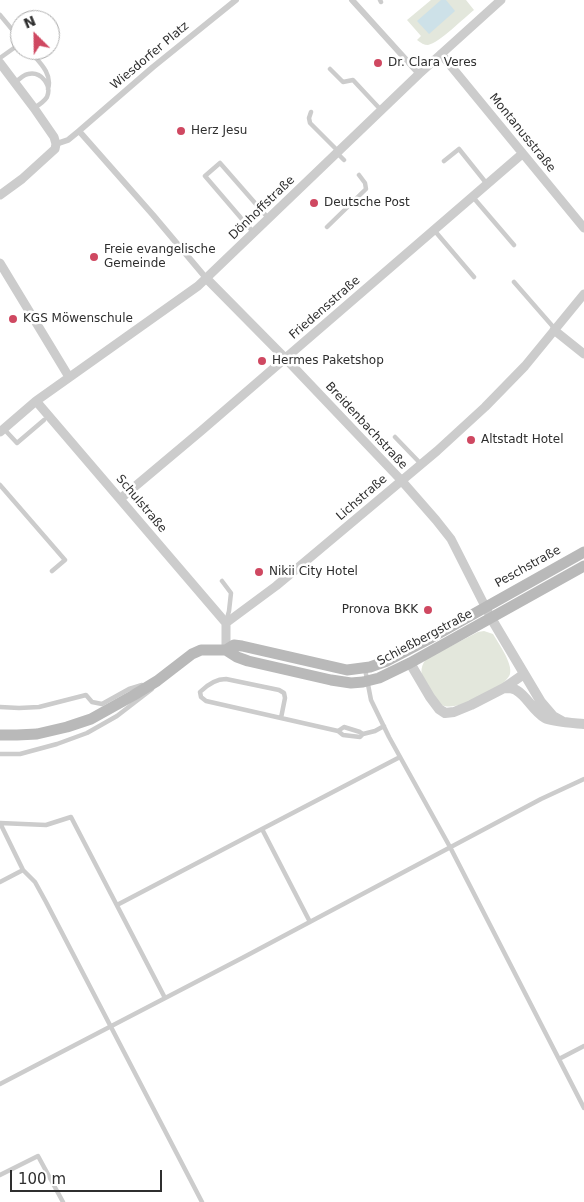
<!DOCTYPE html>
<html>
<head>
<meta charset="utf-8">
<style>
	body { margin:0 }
	#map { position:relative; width:584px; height:1202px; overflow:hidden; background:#fff; font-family:"DejaVu Sans",sans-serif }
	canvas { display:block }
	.north { position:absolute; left:10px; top:10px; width:50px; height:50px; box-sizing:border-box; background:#fff; border:1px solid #acacac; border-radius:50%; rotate:337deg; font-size:14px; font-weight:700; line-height:20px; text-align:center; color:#2f2f2f }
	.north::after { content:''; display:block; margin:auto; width:18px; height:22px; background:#cf4861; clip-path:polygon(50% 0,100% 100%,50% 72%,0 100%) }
	.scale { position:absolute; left:10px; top:1170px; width:152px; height:22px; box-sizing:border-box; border:2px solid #2f2f2f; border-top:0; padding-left:6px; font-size:15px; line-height:18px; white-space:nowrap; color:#2f2f2f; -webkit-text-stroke:4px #fff; paint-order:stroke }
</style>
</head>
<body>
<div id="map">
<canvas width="584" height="1202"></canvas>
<div class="north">N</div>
<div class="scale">100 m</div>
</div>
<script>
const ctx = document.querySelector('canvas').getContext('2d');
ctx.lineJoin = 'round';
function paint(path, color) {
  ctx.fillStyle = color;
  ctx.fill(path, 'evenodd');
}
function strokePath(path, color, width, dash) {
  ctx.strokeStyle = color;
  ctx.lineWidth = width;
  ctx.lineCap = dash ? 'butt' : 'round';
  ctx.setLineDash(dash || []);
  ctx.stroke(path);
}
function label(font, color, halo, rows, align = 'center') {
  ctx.font = font + ' "DejaVu Sans",sans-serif';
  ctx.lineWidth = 5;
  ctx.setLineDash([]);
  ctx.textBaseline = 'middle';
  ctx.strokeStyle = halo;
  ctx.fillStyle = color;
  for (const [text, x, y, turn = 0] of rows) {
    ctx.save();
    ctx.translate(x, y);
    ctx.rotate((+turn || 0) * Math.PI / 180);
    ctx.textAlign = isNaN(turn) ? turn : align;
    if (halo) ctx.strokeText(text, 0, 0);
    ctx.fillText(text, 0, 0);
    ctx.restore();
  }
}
paint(new Path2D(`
	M431,0H466L474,10C465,17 439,43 428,45C424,45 421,43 417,40L421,36L407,20Z
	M484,631L493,634C498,643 513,663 510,674C509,677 505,681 503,684C488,691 450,718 436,701C432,696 429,689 426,684C421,675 419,669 426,659L478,632Z`), '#e3e7dc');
paint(new Path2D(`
	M441,0H446L455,11L429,34L417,21Z`), '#cde1e8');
strokePath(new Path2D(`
	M380,0L381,2
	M0,15L20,39
	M29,50C38,61 53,73 48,89
	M0,58L14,48
	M330,69L343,82L353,80L381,110
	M15,83C19,79 23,75 28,74C41,71 52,85 47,97C44,102 39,105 34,108
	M311,112L309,118L310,123L338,151
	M337,153L344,160
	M444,161L459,149L487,184
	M472,196L514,245
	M327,227L366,189L365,183L359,175
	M434,230L474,277
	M253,232L205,176L220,163L269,219
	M514,282L555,329
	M4,429L17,443L44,420
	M395,437L421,464
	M0,485L65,560L52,571
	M222,581L231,593L229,611L226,622
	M365,669L371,700L389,737L450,847L584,1108
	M0,707L19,708L39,707L86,695L92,702L102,704L129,689L142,685
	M281,718L285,698L284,693L279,690L226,679C216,679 207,685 200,692L201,697L206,701L338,731L343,735L360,737L363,734L375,731L384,726
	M338,731L344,727L360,732L363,734
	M0,754H20L57,744L87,733L117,716L152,689
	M262,829L400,757
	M23,870L35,882L46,902L202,1202
	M0,882L23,870L0,823L46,825L71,817L165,998
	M117,905L262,829L310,922
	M559,1059L584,1046
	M0,1084L244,957L541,799L584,779
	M0,1175L38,1156L63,1202`), '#ccc', 4.5);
strokePath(new Path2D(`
	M352,0L419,74
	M79,131L153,67L236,0
	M56,144L68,140L79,131L153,215L206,278`), '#ccc', 6);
strokePath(new Path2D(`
	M441,54L584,228
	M0,63L34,108L54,137L56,144L55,149L22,179L0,195
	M0,263L69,377
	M206,278L285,358L401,480L436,520L451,539L491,618
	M554,330L584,354
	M36,401L226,623
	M0,432L36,401L198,286L419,74L501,0
	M120,499L201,431L522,154
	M226,623L276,586L437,451L485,407L525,366L584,294
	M226,623V650`), '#ccc', 9);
strokePath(new Path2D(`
	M491,618L541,702L553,716L562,721
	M410,663L430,697L439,709L445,713L454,712L471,705L504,688L524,674
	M504,688C508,688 513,688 516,690C527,696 532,710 545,718C553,722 574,723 584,724`), '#ccc', 10);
strokePath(new Path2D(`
	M226,650L237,657L248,661L331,680L351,683L363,682L379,678L410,663L584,566
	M0,735H17L37,734L67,727L91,719L134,695L157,681L192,654L201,650H226L234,645L242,646L347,670L370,667L387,661L429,639L584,552`), '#b9b9b9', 11);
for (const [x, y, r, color] of [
	[378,63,5,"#cf4861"],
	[181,131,5,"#cf4861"],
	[314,203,5,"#cf4861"],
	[94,257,5,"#cf4861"],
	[13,319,5,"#cf4861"],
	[262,361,5,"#cf4861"],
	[471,440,5,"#cf4861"],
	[259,572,5,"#cf4861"],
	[428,610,5,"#cf4861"]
]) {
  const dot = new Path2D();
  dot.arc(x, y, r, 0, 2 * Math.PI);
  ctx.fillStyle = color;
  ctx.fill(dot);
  strokePath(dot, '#fff', 2);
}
label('12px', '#2f2f2f', '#fff', [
	["Wiesdorfer Platz",150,56,-40],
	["Montanusstraße",522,133,51],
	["Dönhoffstraße",262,208,-44],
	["Friedensstraße",325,308,-41],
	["Breidenbachstraße",366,426,47],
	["Lichstraße",362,498,-41],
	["Schulstraße",141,504,50],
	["Peschstraße",528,567,-29],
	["Schießbergstraße",425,638,-28]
]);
label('12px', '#2f2f2f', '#fff', [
	["Dr. Clara Veres",388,63],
	["Herz Jesu",191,131],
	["Deutsche Post",324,203],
	["Freie evangelische",104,250],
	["Gemeinde",104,264],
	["KGS Möwenschule",23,319],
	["Hermes Paketshop",272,361],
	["Altstadt Hotel",481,440],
	["Nikii City Hotel",269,572],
	["Pronova BKK",418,610,"right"]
], 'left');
</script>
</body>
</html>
